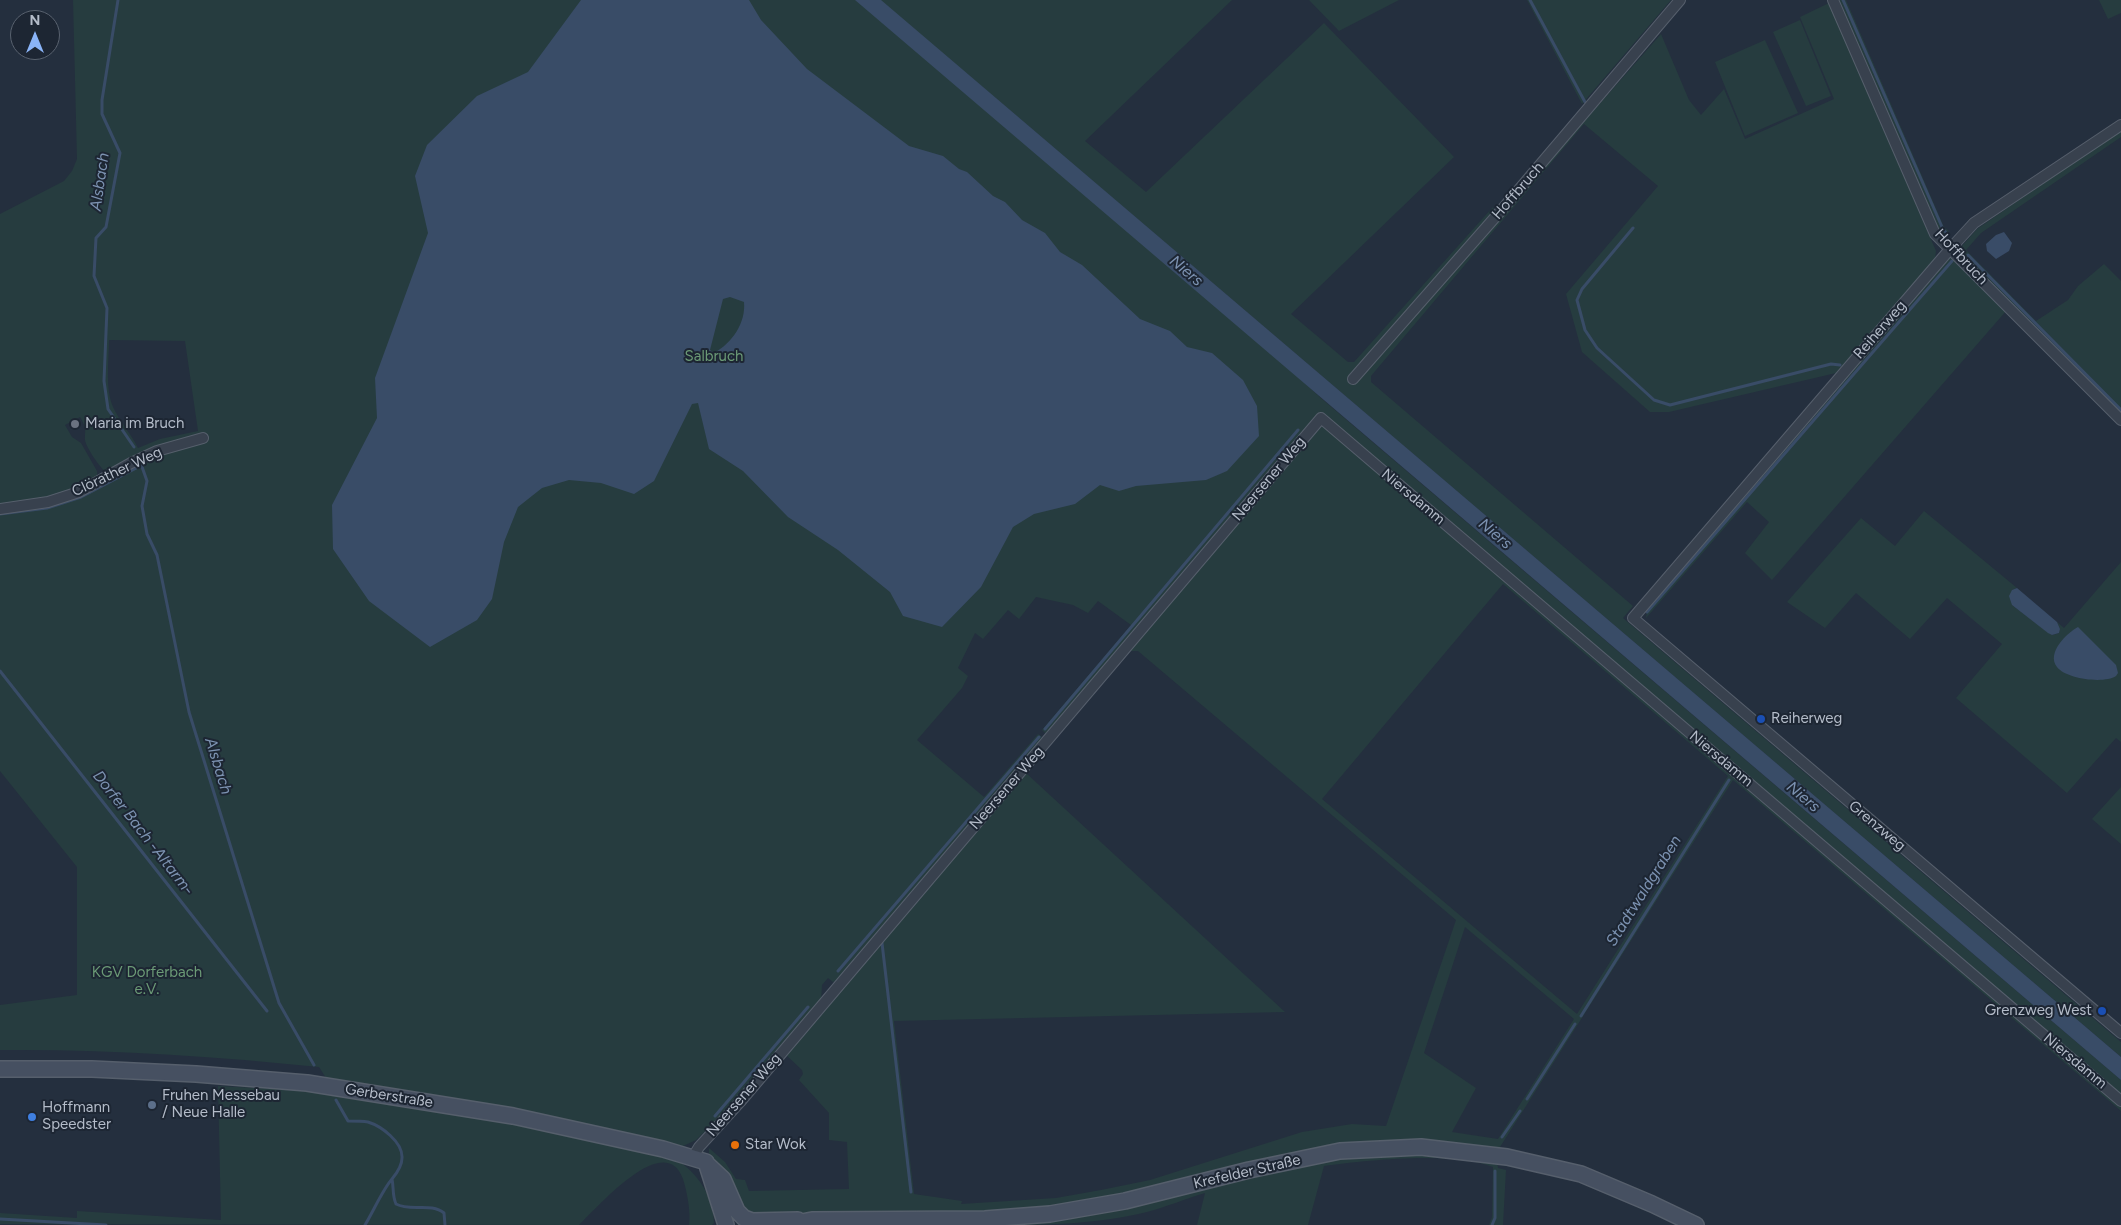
<!DOCTYPE html>
<html>
<head>
<meta charset="utf-8">
<style>
	body { margin:0 }
	#map { position:relative; width:2121px; height:1225px; overflow:hidden; background:#242f3e; font-family:Figtree,sans-serif }
	canvas { display:block }
	.north { position:absolute; left:10px; top:10px; width:50px; height:50px; box-sizing:border-box; background:#1d2633; border:1px solid #59626f; border-radius:50%; rotate:0deg; font-size:14px; font-weight:700; line-height:20px; text-align:center; color:#b4bcc9 }
	.north::after { content:''; display:block; margin:auto; width:18px; height:22px; background:#8ab4f8; clip-path:polygon(50% 0,100% 100%,50% 72%,0 100%) }
</style>
</head>
<body>
<div id="map">
<canvas width="2121" height="1225"></canvas>
<div class="north">N</div>
</div>
<script>
const ctx = document.querySelector('canvas').getContext('2d');
ctx.lineJoin = 'round';
function paint(path, color) {
  ctx.fillStyle = color;
  ctx.fill(path, 'evenodd');
}
function strokePath(path, color, width, dash) {
  ctx.strokeStyle = color;
  ctx.lineWidth = width;
  ctx.lineCap = dash ? 'butt' : 'round';
  ctx.setLineDash(dash || []);
  ctx.stroke(path);
}
function label(font, color, halo, rows, align = 'center') {
  ctx.font = font + ' Figtree,sans-serif';
  ctx.lineWidth = 4;
  ctx.setLineDash([]);
  ctx.textBaseline = 'middle';
  ctx.strokeStyle = halo;
  ctx.fillStyle = color;
  for (const [text, x, y, turn = 0] of rows) {
    ctx.save();
    ctx.translate(x, y);
    ctx.rotate((+turn || 0) * Math.PI / 180);
    ctx.textAlign = isNaN(turn) ? turn : align;
    if (halo) ctx.strokeText(text, 0, 0);
    ctx.fillText(text, 0, 0);
    ctx.restore();
  }
}
paint(new Path2D(`
	M73,0H1232L1085,141L1146,192L1324,23L1454,157L1291,314L1348,362H1354L1493,207L1494,212L1362,374L1661,34L1689,100L1701,115L1724,89L1745,139L1834,99L1800,17L1829,3L1936,251L1935,259L1836,373L1669,412H1650L1582,352L1566,294L1658,186L1584,124L1371,376V382L1633,606L1623,618L2121,1042V1057L965,72L1322,399L2121,1080V1111L1733,780L1500,1147L1494,1149L1456,1143L1413,1140L1334,1147L1146,1191L1060,1208L968,1214L825,1212L768,1215L756,1213L749,1211L740,1203L722,1170L709,1155V1148L725,1162L736,1179L745,1180L749,1191L849,1189L847,1142L829,1140V1113L799,1080L803,1074L802,1070L785,1054L1311,435L1318,431L1312,425L1051,732L1045,733L1042,730L1131,625L1098,601L1088,613L1073,605L1036,597L1019,619L1008,610L983,639L975,633L958,668L968,676L962,688L917,740L984,797L1038,734L1042,737L1039,745L840,979L833,982L828,978L822,985L821,1001L736,1101L696,1140L681,1147L328,1081L319,1067C213,1056 107,1049 0,1050V1005L77,995V867L0,771V512L46,507L106,472C100,468 86,447 85,440C85,428 87,429 80,417L65,425L72,437L81,443L97,471V477L73,490L45,498L0,504V214L64,181L72,171L77,159ZM109,340L185,341L198,431L160,439L138,448C131,434 120,422 113,407C105,388 109,361 109,340ZM1503,584L1728,776L1577,1014L1322,799ZM1130,651H1138L1456,920L1386,1126L1352,1124L1302,1132L1150,1180L1101,1190L1056,1198L961,1204L962,1201L914,1194L894,1021L1285,1012L1026,773ZM1465,927L1574,1019L1498,1139L1452,1132L1476,1088L1424,1053Z
	M1309,0H1399L1339,31Z
	M1527,0H1671L1582,104Z
	M1839,0H1846L1944,227L1949,231L1946,236L1939,229Z
	M2099,0H2121V13L2108,19Z
	M1800,20L1831,96L1806,106L1773,32Z
	M1765,40L1798,113L1745,136L1715,62Z
	M2121,130V137L1981,233L1966,250L2036,321L2068,300L2078,286L2104,264L2121,281V414L1962,254V246L1977,229Z
	M1952,255L2007,310L1772,580L1745,553L1769,522L1747,502L1646,618L1648,606Z
	M1924,511L2017,588L2012,590V605L2052,635L2059,633L2060,629L2057,622L2064,628L2121,562V742L2116,738L2067,793L1956,698L2002,644L1947,598L1910,639L1856,593L1825,628L1787,602L1861,518L1895,546Z
	M2121,787V844L2092,819Z
	M218,1086L335,1092L475,1114L676,1159C697,1173 714,1196 714,1223L712,1225H689C691,1212 687,1192 683,1179C665,1129 598,1207 579,1225L0,1224V1213L77,1218V1211L221,1220Z
	M1379,1152L1497,1159L1498,1168L1506,1170L1503,1225H1489L1492,1217L1493,1167C1452,1151 1368,1160 1324,1166L1308,1225H1197L1205,1193C1185,1199 1166,1207 1147,1212C1095,1225 1040,1225 987,1225L1207,1187L1346,1155Z`), '#263c3f');
paint(new Path2D(`
	M581,0H749L761,20L807,69L909,146L943,156L959,169L967,172L993,196L1005,202L1022,220L1045,233L1060,252L1082,265L1140,319L1170,331L1187,347L1212,353L1243,380L1257,406L1259,436L1227,471L1206,480L1136,486L1119,491L1100,485L1075,504L1034,514L1013,527L981,587L942,627L903,616L890,592L838,550L788,517L743,471L709,449L698,403L692,404L654,481L634,494L601,483L569,480L542,488L518,507L504,542L492,599L477,620L430,647L369,601L333,549L332,505L377,418L375,378L428,233L415,176L427,145L477,96L528,72ZM730,297L744,302C746,323 732,343 714,353L710,350L723,299Z
	M855,0H881L2121,1057V1080Z
	M2004,232L2012,243L2009,251L1996,259L1987,251L1986,244L1996,235Z
	M2017,588L2057,622L2060,629L2059,633L2052,635L2048,633L2012,605L2009,596L2012,590Z
	M2078,627L2116,665L2118,673L2116,676C2104,684 2066,679 2057,667C2046,653 2067,633 2078,627Z`), '#394c67');
strokePath(new Path2D(`
	M118,0L102,100V114L120,153L106,227L96,238L94,276L107,308L104,381L108,409L134,447
	M1530,0L1585,102
	M1843,0L1942,227L1947,234
	M1633,228L1582,289L1577,300L1585,330L1597,348L1654,400L1670,405L1831,364L1840,365
	M1968,255L2121,410
	M141,464L147,481L142,506L147,534L157,555L189,712L279,1003L314,1065
	M0,514L47,508L81,497L142,465
	M1647,612L1952,261
	M0,671L267,1011
	M1045,729L1298,430
	M882,943L911,1192
	M838,971L1039,737
	M1581,1016L1729,780
	M1527,1099L1575,1024
	M336,1100L348,1121C354,1121 362,1121 368,1122C381,1126 403,1142 402,1158C402,1166 397,1173 392,1179C394,1188 392,1195 396,1204C411,1212 431,1202 444,1213L445,1225
	M715,1116L808,1007
	M1502,1137L1520,1111
	M0,1219L106,1225
	M365,1225C373,1212 383,1189 392,1179
	M1492,1225L1495,1218V1171`), '#394c67', 3);
const street = new Path2D(`
	M1833,0L1935,234L2121,420
	M2121,125L1974,223L1951,248L1633,618L2121,1033
	M1353,379L1505,206L1680,0
	M0,509L48,502L79,492L131,463L157,451L203,438
	M693,1157L699,1147L740,1102L1321,418L2121,1101`);
const secondary = new Path2D(`
	M0,1069H92L196,1074L307,1083L513,1116L663,1149L706,1162L726,1225
	M708,1165L723,1179L737,1211L744,1218L752,1221L798,1220
	M787,1225L812,1220L985,1219L1050,1214L1125,1201L1249,1170L1340,1151L1421,1147L1507,1157L1581,1174L1652,1204L1696,1225`);
strokePath(street, '#565f6c', 12);
strokePath(secondary, '#565f6c', 18);
strokePath(street, '#38414e', 10);
strokePath(secondary, '#465061', 15);
for (const [x, y, r, color] of [
	[75,424,5,"#6b7280"],
	[1761,719,5,"#1a4fb4"],
	[2102,1011,5,"#1a4fb4"],
	[152,1105,5,"#5c6f8a"],
	[32,1117,5,"#3f7fe0"],
	[735,1145,5,"#e8710a"]
]) {
  const dot = new Path2D();
  dot.arc(x, y, r, 0, 2 * Math.PI);
  ctx.fillStyle = color;
  ctx.fill(dot);
  strokePath(dot, '#1d2633', 2);
}
label('15px', '#b4bcc9', '#1d2633', [
	["Hoffbruch",1518,191,-49],
	["Hoffbruch",1961,257,47],
	["Reiherweg",1880,330,-49],
	["Clörather Weg",117,472,-25],
	["Neersener Weg",1269,479,-50],
	["Niersdamm",1413,497,40],
	["Niersdamm",1721,759,40],
	["Neersener Weg",1007,788,-49],
	["Grenzweg",1877,826,40],
	["Niersdamm",2075,1061,40],
	["Neersener Weg",744,1095,-49],
	["Gerberstraße",389,1096,9],
	["Krefelder Straße",1247,1172,-13]
]);
label('15px', '#6b9a76', '#1d2633', [
	["Salbruch",714,357],
	["KGV Dorferbach",147,973],
	["e.V.",147,990]
]);
label('15px', '#b4bcc9', '#1d2633', [
	["Maria im Bruch",85,424],
	["Reiherweg",1771,719],
	["Grenzweg West",2092,1011,"right"],
	["Fruhen Messebau",162,1096],
	["/ Neue Halle",162,1113],
	["Hoffmann",42,1108],
	["Speedster",42,1125],
	["Star Wok",745,1145]
], 'left');
label('italic 16px', '#7c92b1', '#1d2633', [
	["Alsbach",100,182,-82],
	["Niers",1186,271,40],
	["Niers",1495,534,40],
	["Alsbach",218,766,73],
	["Niers",1803,797,40],
	["Dorfer Bach -Altarm-",143,833,52],
	["Stadtwaldgraben",1644,891,-58]
]);
</script>
</body>
</html>
